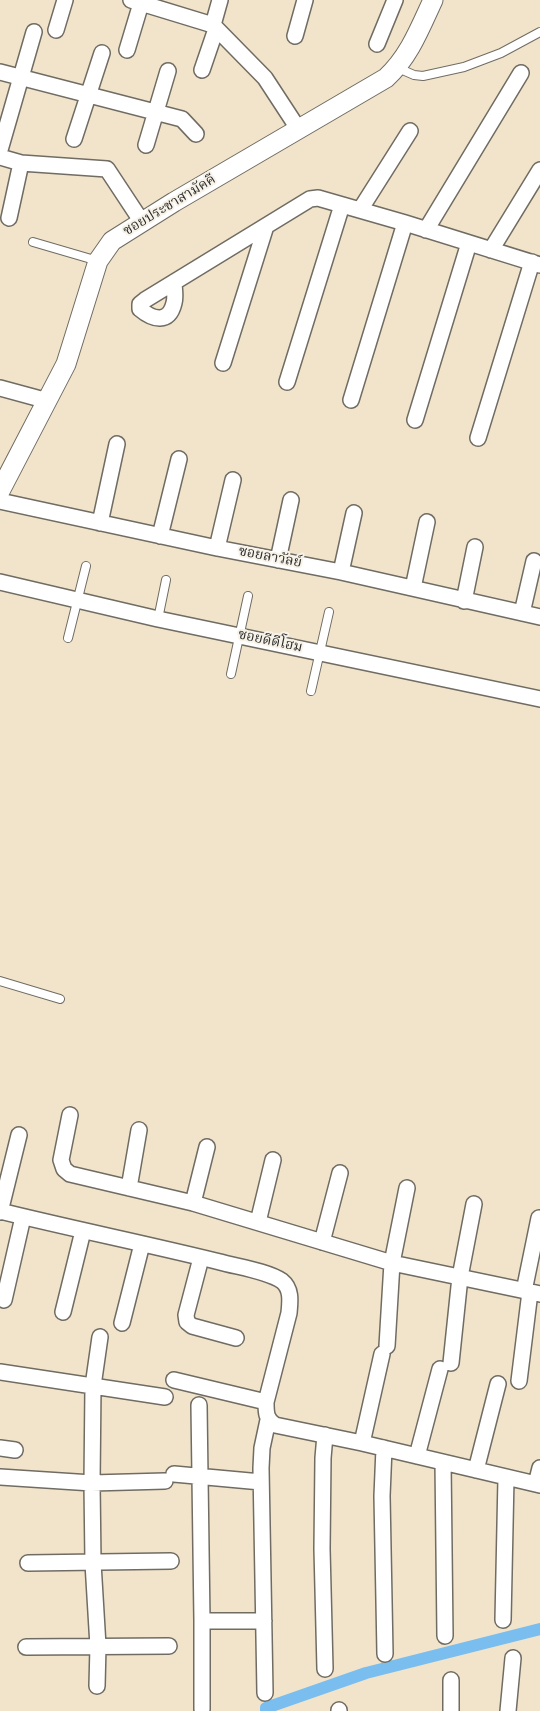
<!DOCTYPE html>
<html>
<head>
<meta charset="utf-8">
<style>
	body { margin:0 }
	canvas { display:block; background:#f1e4ca }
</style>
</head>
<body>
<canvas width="540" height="1711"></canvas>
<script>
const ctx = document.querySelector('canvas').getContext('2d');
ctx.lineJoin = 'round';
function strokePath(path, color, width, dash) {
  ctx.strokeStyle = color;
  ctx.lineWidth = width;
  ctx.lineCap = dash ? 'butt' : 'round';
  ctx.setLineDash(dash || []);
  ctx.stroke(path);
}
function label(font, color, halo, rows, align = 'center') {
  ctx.font = font + ' "IM FELL English","Noto Serif Thai",serif';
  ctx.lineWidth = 4;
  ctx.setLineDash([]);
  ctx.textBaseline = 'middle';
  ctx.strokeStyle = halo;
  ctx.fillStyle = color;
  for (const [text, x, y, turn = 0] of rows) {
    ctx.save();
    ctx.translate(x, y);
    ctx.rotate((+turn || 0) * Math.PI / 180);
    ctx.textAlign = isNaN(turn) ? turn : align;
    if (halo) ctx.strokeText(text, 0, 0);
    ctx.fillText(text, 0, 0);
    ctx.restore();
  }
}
strokePath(new Path2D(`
	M266,1711V1708L366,1673L540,1629`), '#7abef0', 12);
const service = new Path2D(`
	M398,68L414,75L423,76L464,67L501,53L540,32
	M33,242L98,261
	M158,619L166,580
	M68,638L86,566
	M231,674L248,596
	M311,691L329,612
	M0,981L60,999`);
const minor = new Path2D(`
	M131,0L213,25L265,78L299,130
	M213,25L220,0
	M56,30L65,0
	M295,36L305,0
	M377,44L395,0
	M127,50L142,0
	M202,70L216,29
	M0,72L182,119L196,134
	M74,139L102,53
	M146,145L168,71
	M0,150L34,32
	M0,157L21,163L107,169L142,222
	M360,210L410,131
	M9,218L21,163
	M426,230L521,73
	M491,250L540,170
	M174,282C174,289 176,296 174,303C169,324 153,320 140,309V304L145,300L310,199L318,198L405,223L540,265
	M223,363L266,226
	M287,382L342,205
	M0,388L48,401
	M351,400L405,223
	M415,420L469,243
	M478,438L532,262
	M0,501L217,548L341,572L540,617
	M100,523L117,444
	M160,536L179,459
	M217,548L233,480
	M278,560L291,500
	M341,572L354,513
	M0,582L158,619L540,699
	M413,588L427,522
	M464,601L475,547
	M522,613L534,561
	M70,1115L61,1160L64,1169L70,1174L193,1203L392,1263L540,1294
	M129,1188L139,1130
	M193,1203L207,1147
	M0,1211C73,1229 147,1244 220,1262C238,1267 267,1271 282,1281C292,1289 290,1302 289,1313L266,1402C266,1413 266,1419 275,1425L362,1443L540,1485
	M0,1212L19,1135
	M258,1222L273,1160
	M322,1242L340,1173
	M201,1258L186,1315L187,1322L192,1326L236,1338
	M524,1291L539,1218
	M4,1300L23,1217
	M63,1312L83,1231
	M122,1323L142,1244
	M387,1346L392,1263L407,1188
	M451,1363L460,1277L474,1204
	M0,1372L165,1397
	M174,1380L266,1402
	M519,1381L530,1292
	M199,1405L202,1621H264
	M362,1443L382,1354
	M0,1448L15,1450
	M384,1448L382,1496L385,1654
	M417,1456L440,1369
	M443,1462L445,1636
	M476,1470L498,1384
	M174,1474L261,1482
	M0,1477L92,1483L165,1481
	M536,1484L540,1468
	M28,1563L171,1561
	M503,1620L506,1478
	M26,1647L169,1646
	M325,1669L322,1549L323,1458L325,1435
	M97,1686L98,1646L93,1563L92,1483L93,1386L100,1337
	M265,1693L261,1468L262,1448L268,1420
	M202,1709V1621
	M339,1711V1710
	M451,1711V1680
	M508,1711L513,1658`);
const tertiary = new Path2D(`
	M0,491L66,364L98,261L112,241L174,202L386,78C409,57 420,28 433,0`);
strokePath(service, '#706c63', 10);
strokePath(minor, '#706c63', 18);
strokePath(tertiary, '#706c63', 21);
strokePath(service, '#fff', 8);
strokePath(minor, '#fff', 15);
strokePath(tertiary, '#fff', 19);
label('14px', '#2b2b2b', '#f7f3e8', [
	["ซอยประชาสามัคคี",170,206,-31],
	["ซอยลาวัลย์",270,558,11],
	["ซอยดีดีโฮม",270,642,12]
]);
</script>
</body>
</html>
